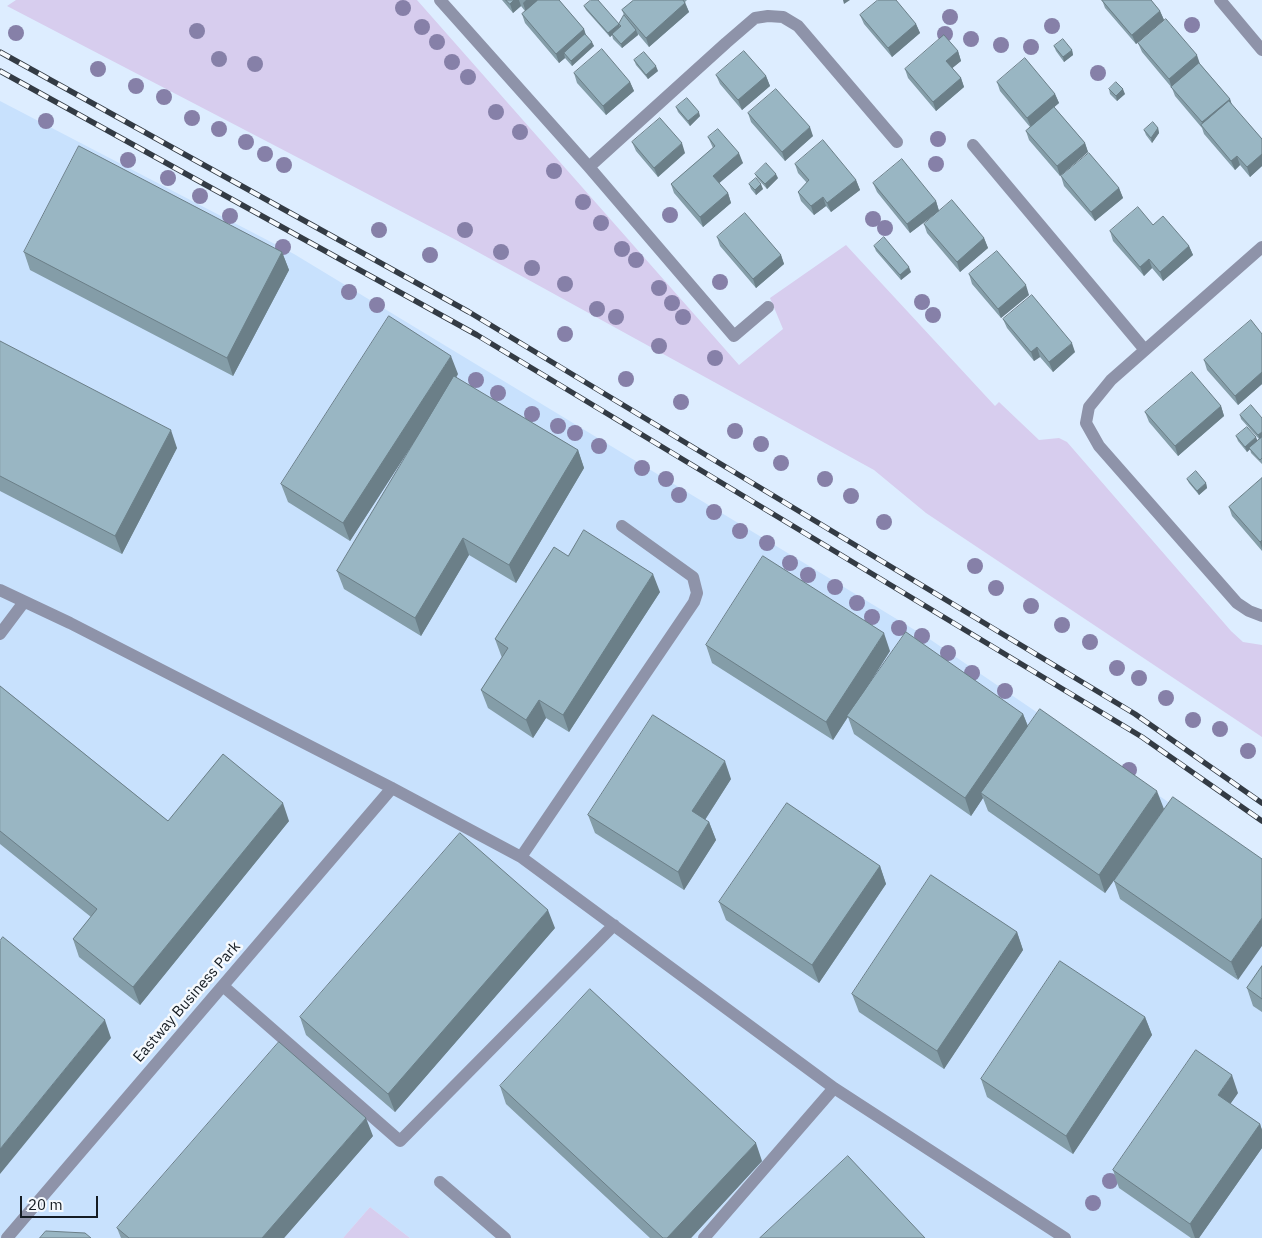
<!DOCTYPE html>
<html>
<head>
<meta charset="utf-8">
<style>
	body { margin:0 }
	#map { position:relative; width:1262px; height:1238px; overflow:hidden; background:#ddedff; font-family:"IBM Plex Sans",sans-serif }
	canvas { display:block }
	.scale { position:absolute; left:20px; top:1196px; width:78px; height:22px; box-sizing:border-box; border:2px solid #151c23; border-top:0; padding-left:6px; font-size:15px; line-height:18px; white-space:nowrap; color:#151c23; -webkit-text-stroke:4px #f5f9fd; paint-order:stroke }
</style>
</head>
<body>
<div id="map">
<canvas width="1262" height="1238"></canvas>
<div class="scale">20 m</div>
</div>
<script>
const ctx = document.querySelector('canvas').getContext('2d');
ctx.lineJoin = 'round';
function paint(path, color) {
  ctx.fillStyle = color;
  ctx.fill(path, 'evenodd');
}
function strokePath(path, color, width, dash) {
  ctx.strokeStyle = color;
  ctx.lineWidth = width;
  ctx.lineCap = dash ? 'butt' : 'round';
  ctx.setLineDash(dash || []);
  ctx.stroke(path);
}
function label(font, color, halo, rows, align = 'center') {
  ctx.font = font + ' "IBM Plex Sans",sans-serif';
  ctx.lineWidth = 5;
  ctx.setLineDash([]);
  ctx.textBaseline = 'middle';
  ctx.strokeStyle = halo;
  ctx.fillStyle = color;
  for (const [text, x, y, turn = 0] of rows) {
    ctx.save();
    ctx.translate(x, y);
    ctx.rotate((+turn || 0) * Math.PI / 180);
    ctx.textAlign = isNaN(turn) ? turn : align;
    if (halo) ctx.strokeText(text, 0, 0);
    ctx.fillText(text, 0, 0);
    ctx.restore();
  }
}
paint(new Path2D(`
	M0,101L294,254L928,638L1262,866V1238H410L370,1207L343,1238H0Z`), '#c8e1fd');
paint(new Path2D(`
	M16,0H417L739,365L783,329L770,298L846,245L995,406L999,402L1039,440L1059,438L1067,442L1231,631L1243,642L1262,645V737L926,513L874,470L456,240L7,6Z
	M370,1207L410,1238H343Z`), '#d7cdee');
strokePath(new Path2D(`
	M440,0L589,167L734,336L768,307
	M1220,0L1262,50
	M973,145L1145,350
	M589,167L726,43L755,18L768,16L783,17L798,26L897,142
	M1262,247L1111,380L1089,407L1086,423L1099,446L1237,603L1249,611L1262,616
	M0,590L70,623L392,788L521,857L834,1088L1065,1238
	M0,634L24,602
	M521,857L694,602L697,593L693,577L622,526
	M223,986L400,1141L614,925
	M440,1182L505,1238
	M7,1238L392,788
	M704,1238L834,1088`), '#8e93a9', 12);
const rail = new Path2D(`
	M0,52L469,312L1135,714L1262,803
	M0,71L477,335L1142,737L1262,821`);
strokePath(rail, '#333b44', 5.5);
strokePath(rail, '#f5f9fd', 4, [11]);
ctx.fillStyle = '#8680a8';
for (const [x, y] of [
	[403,8],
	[950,17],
	[1192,25],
	[1052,26],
	[422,27],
	[197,31],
	[16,33],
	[945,34],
	[971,39],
	[437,42],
	[1001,45],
	[1031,47],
	[219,59],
	[452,62],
	[255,64],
	[98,69],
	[1098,73],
	[468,77],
	[136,86],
	[164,97],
	[496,112],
	[192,118],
	[46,121],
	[219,129],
	[520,132],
	[938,139],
	[246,142],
	[265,154],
	[128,160],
	[936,164],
	[284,165],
	[554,171],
	[168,178],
	[200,196],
	[583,202],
	[670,215],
	[230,216],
	[873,219],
	[601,223],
	[885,228],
	[379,230],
	[465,230],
	[283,247],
	[622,249],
	[501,252],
	[430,255],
	[636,260],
	[532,268],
	[720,282],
	[565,284],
	[659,288],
	[349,292],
	[922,302],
	[672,303],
	[377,305],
	[597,309],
	[933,315],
	[616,317],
	[683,317],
	[565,334],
	[659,346],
	[715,358],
	[626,379],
	[476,380],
	[498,393],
	[681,402],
	[532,414],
	[558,426],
	[735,431],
	[575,433],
	[761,444],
	[599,446],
	[781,463],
	[642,468],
	[666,479],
	[825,479],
	[679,495],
	[851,496],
	[714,512],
	[884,522],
	[740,531],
	[767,543],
	[790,563],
	[975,566],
	[808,575],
	[835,587],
	[996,588],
	[857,603],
	[1031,606],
	[872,617],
	[1062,625],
	[899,628],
	[922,636],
	[1090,642],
	[948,653],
	[1117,668],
	[972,673],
	[1139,678],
	[1005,691],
	[1166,698],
	[1193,720],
	[1220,729],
	[1248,751],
	[1129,770],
	[1110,1181],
	[1093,1203]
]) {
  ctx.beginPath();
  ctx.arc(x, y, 8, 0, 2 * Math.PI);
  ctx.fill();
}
paint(new Path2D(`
	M502,0H559L584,29L585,34L594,46L572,66L565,58L559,63L525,23L522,14L525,11L521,6L513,13Z
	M634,0H687L685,2L689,12L649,47L638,34V35L622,48L613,39L612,35L610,37L586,10L584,6L619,24L624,15L622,10Z
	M1102,0H1151L1160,11L1164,20L1136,44L1105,8Z
	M860,15L916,24L920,33L892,57L864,24Z
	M1138,43L1200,64L1230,99L1232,105L1262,139V166L1250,177L1240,165L1235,170L1204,134L1202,128L1175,96L1172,88L1142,52Z
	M1054,46L1072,50L1073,55L1064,62L1056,51Z
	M958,51L961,61L952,68L961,78L964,87L936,111L908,78L905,69Z
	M634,60L658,71L648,79L636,65Z
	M574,73L630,82L634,91L606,115L577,83Z
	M716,75L766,76L770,86L742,110L720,84Z
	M997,82L1055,94L1059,103L1054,107L1085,143L1088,152L1060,176L1029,140L1026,131L1030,127L1000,91Z
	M1109,89L1125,94L1117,101L1110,94Z
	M676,107L700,116L690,126L678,112Z
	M748,113L813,136L785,161L751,122Z
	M1158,128L1159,133L1152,143L1146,135L1144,130Z
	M708,137L743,163L719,183L728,193L731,203L703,227L674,193L671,184L713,148Z
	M632,142L685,153L658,177L636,151Z
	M795,164L856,180L860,190L831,212L826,206L814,215L801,201L798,192L807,183L798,173Z
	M755,174L778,178L767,189L757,178Z
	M1061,176L1119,188L1123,198L1095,221L1064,186Z
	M873,183L936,201L939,211L910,233L877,192Z
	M749,184L763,189L756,195L751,189Z
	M924,224L984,238L988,248L960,272L927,233Z
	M1153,225L1189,246L1193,255L1163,281L1152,268L1144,276L1113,241L1110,231Z
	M717,237L781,255L784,264L756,288L720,246Z
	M874,246L911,272L901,280L876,251Z
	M24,252H282L289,270L233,376L30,270Z
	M969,274L1029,295L1001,318L972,284Z
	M1003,319L1075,352L1053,372L1040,357L1034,361L1007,328Z
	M1262,334V384L1238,405L1207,370L1204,360Z
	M0,341L177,448L122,554L0,491Z
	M458,374L456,378L578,450L584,468L516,583L469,555L421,636L344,589L337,571L421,431L350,541L288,502L281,484Z
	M1221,406L1224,416L1178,456L1149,422L1145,412Z
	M1240,415L1262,418V464L1251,453L1250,449L1247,452L1238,441L1236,436L1258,441L1259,439L1241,419Z
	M1262,478V551L1232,516L1229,507Z
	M1187,479L1206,483L1207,488L1199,495L1189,483Z
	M568,556L660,592L569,732L546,718L533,738L488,708L481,690L502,658L495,639Z
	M706,645L890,651L865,691L1023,714L1028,726L1164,809L1105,893L988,811L983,798L971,816L854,734L848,717L833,740L712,663Z
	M0,686L168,821H289L140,1005L79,957L73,939L91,917L0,844Z
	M731,779L705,820L709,822L716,840L684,890L595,833L588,815Z
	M1173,797L1238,980L1120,899L1114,881Z
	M880,866L886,884L819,983L726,920L719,902Z
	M555,928L395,1112L306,1035L300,1017Z
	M1017,932L1023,950L944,1069L859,1012L852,994Z
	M1262,966V1012L1253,1006L1247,988Z
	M1145,1017L1152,1035L1073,1154L987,1097L981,1079Z
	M500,1086L762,1161L691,1238H650L506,1104Z
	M1238,1093L1230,1104L1260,1124L1262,1130V1148L1199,1238H1191L1119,1188L1113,1170Z
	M373,1136L284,1238H121L117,1228Z`), '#849da8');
paint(new Path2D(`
	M514,0H519L521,6L513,13L510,4Z
	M526,0H540L526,12L523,3Z
	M843,0H850L844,4Z
	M685,3L689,12L649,47L646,38Z
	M1160,11L1164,20L1136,44L1132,35Z
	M619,24L620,28L610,37L608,33Z
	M916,24L920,33L892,57L888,48Z
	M584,29L587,38L564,53L565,58L559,63L556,54Z
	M636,30L638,35L622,48L621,44Z
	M592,42L594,46L572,66L571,61Z
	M1072,50L1073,55L1064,62L1063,57Z
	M958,51L961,61L950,70L946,61Z
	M1197,55L1200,64L1172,88L1169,79Z
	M656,66L658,71L648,79L646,75Z
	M766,76L770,86L742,110L738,100Z
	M961,78L964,87L936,111L933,102Z
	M630,82L634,91L606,115L603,106Z
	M1123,89L1125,94L1117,101L1116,96Z
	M1055,94L1059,103L1031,127L1027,118Z
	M1230,99L1233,108L1204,128L1202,122Z
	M699,112L700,116L690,126L688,121Z
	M810,127L813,136L785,161L782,152Z
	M1158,128L1159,133L1152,143L1151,138Z
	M682,143L685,153L658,177L654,168Z
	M1085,143L1088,152L1060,176L1057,166Z
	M739,153L743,163L717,185L713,176Z
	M1262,154V166L1250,177L1247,167Z
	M1237,156L1240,165L1235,170L1231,161Z
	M776,174L778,178L767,189L765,184Z
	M856,180L860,190L831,212L827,203Z
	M761,184L763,189L756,195L755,190Z
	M1119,188L1123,198L1095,221L1091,212Z
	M728,193L731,203L703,227L700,217Z
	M823,197L826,206L814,215L811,206Z
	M936,201L939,211L910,233L907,224Z
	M984,238L988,248L960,272L957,262Z
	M1189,246L1193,255L1163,281L1160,272Z
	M282,252L289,270L233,376L227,358Z
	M781,255L784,264L756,288L753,279Z
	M1149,259L1152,268L1144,276L1140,267Z
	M909,267L911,272L901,280L900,275Z
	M1026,285L1029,295L1001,318L998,309Z
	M1072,343L1075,352L1053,372L1049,362Z
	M1037,347L1040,357L1034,361L1031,352Z
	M451,356L458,374L350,541L343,523Z
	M1262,372V384L1238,405L1235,396Z
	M1221,406L1224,416L1178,456L1175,446Z
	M171,430L177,448L122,554L115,536Z
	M1262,432V438L1260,440L1258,435Z
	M1256,437L1258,442L1247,452L1245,447Z
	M578,450L584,468L516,583L509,565Z
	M1206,483L1207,488L1199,495L1197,491Z
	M463,538L469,555L421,636L415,618Z
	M1262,540V549L1260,542Z
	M653,574L660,592L569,732L563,715Z
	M884,633L890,651L833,740L826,722Z
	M539,700L546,718L533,738L526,720Z
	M1023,714L1030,732L981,793L983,798L971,816L965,798Z
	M725,761L731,779L699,829L692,811Z
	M1157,791L1164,809L1105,893L1099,875Z
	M283,803L289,821L140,1005L133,987Z
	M709,822L716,840L684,890L678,872Z
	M880,866L886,884L819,983L812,965Z
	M548,910L555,928L395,1112L388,1094Z
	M1262,918V946L1238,980L1231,962Z
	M1017,932L1023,950L944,1069L937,1051Z
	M1145,1017L1152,1035L1073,1154L1066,1136Z
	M105,1020L111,1038L0,1174V1149Z
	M1232,1075L1238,1093L1224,1113L1218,1095Z
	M366,1118L373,1136L284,1238H262Z
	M1260,1124L1262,1130V1148L1199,1238H1195L1190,1224Z
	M756,1143L762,1161L691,1238H667Z`), '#6b7f88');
const building = new Path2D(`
	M506,0H514L510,4Z
	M538,0H559L584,29L556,54L522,14Z
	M591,0H598L619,24L608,33L584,6Z
	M634,0H683L685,3L646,38L622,10Z
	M878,0H896L916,24L888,48L860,15Z
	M1102,0H1151L1160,11L1132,35Z
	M624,15L636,30L621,44L612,34L621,26L619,24Z
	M1166,19L1197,55L1169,79L1138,43Z
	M585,34L592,42L571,61L564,53Z
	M944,35L958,51L946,61L961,78L933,102L905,69Z
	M1063,39L1072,50L1063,57L1054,46Z
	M602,49L630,82L603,106L574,73Z
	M744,51L766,76L738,100L716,75Z
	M644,52L656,66L646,75L634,60Z
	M1025,58L1055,94L1027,118L997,82Z
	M1199,63L1230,99L1202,122L1171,87Z
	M1116,82L1123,89L1116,96L1109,89Z
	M776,89L810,127L782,152L748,113Z
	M687,98L699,112L688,121L676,107Z
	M1229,101L1262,139V154L1247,167L1237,156L1231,161L1201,125Z
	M1054,107L1085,143L1057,166L1026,131Z
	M660,118L682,143L654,168L632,142Z
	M1153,122L1158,128L1151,138L1144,130Z
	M718,129L739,153L713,176L728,193L700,217L671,184L715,146L708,137Z
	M823,140L856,180L827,203L823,197L811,206L798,192L809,180L795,164Z
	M79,146L282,252L227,358L24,252Z
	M1089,153L1119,188L1091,212L1061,176Z
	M902,159L936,201L907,224L873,183Z
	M766,163L776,174L765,184L755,174Z
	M756,178L761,184L755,190L749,184Z
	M952,200L984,238L957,262L924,224Z
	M1138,207L1153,225L1163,216L1189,246L1160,272L1149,259L1140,267L1110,231Z
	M745,213L781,255L753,279L717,237Z
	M884,237L909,267L900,275L874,246Z
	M997,251L1026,285L998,309L969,274Z
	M1032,295L1072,343L1049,362L1037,347L1031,352L1003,319Z
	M389,316L451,356L343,523L281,484Z
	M1251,320L1262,334V372L1235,396L1204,360Z
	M0,341L171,430L115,536L0,476Z
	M1192,372L1221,406L1175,446L1145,412Z
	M454,376L578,450L509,565L463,538L415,618L337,571Z
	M1251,405L1262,418V432L1258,435L1240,415Z
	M1247,427L1256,437L1245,447L1236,436Z
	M1262,437V458L1260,460L1249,448Z
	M1196,471L1206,483L1197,491L1187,479Z
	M1262,478V540L1260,542L1229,507Z
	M584,530L653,574L563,715L539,700L526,720L481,690L508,648L495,639L554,547L568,556Z
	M763,556L884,633L826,722L706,645Z
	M906,632L1023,714L965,798L847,716Z
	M0,686L168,821L223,754L283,803L133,987L73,939L97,909L0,831Z
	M1040,709L1157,791L1099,875L981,793Z
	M653,715L725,761L692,811L709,822L678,872L588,815Z
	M1173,797L1262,859V918L1231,962L1114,881Z
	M787,803L880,866L812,965L719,902Z
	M460,833L548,910L388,1094L300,1017Z
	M931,875L1017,932L937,1051L852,994Z
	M3,937L105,1020L0,1149V941Z
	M1060,961L1145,1017L1066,1136L981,1079Z
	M1262,966V999L1247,988Z
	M590,989L756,1143L667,1238H663L500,1086Z
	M279,1042L366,1118L262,1238H129L117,1228Z
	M1196,1050L1232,1075L1218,1095L1260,1124L1190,1224L1113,1170Z
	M848,1156L925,1238H760Z
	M46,1231L85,1233L91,1238H40Z`);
paint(building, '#99b6c3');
strokePath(building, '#6b7f88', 1);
label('15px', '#151c23', '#f5f9fd', [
	["Eastway Business Park",187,1002,-49]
]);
</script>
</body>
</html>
